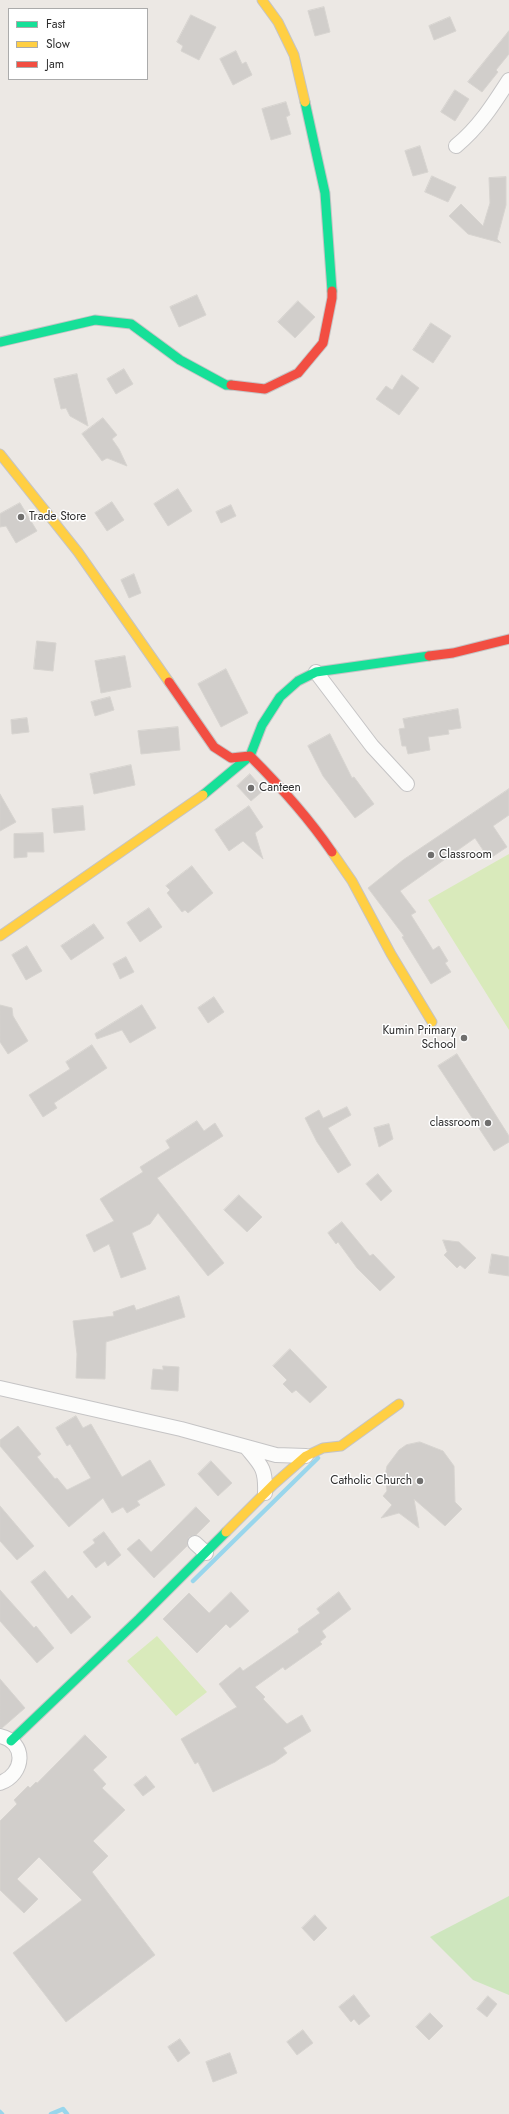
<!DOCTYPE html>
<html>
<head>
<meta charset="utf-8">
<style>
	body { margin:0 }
	#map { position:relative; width:509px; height:2114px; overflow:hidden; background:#ece8e4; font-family:Jost,sans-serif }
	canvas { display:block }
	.legend { position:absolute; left:8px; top:8px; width:140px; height:72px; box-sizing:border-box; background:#fff; border:1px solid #ababab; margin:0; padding:5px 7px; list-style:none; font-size:12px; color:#2e2e2e }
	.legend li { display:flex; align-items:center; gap:8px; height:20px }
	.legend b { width:20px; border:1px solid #ababab }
</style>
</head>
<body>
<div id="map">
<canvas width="509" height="2114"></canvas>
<ul class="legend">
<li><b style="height:5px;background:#16e098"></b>Fast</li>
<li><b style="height:5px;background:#ffcf43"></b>Slow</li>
<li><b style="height:5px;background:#f24e42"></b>Jam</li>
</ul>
</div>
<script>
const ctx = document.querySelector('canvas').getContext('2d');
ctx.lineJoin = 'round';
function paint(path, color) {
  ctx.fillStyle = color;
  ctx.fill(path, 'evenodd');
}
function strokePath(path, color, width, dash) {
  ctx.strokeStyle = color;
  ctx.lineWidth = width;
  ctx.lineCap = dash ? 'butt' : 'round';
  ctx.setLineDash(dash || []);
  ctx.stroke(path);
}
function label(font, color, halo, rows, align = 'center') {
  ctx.font = font + ' Jost,sans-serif';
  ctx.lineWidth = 3;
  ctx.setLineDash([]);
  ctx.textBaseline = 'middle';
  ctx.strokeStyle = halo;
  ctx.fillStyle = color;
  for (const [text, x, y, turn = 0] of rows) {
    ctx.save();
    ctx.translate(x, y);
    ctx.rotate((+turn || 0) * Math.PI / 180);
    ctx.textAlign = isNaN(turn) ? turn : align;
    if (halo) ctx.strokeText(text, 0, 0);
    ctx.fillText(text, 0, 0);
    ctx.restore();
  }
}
paint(new Path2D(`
	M509,1896V1995L473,1980L430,1937Z`), '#cee6be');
paint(new Path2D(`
	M509,854V1030L428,900Z
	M157,1636L207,1692L176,1716L127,1661Z`), '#d9eabb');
strokePath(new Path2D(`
	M193,1581L318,1458
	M0,2112L2,2114
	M51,2114L63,2109L67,2114`), '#99d6ec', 4.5);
const building = new Path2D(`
	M324,7L330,32L315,36L308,11Z
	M191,15L216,27L199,60L181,51L183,46L177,42Z
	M450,17L456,31L434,40L429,26Z
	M509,31V54L496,70L498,72L482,92L468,82Z
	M236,51L242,64L246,62L252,75L233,85L220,59Z
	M455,90L469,99L455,121L441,112Z
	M286,102L290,115L286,117L291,134L271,140L262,109Z
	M420,146L428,172L413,176L405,151Z
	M432,176L456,187L448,202L425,192Z
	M506,177V205L497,239L501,243L468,234L449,216L461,204L483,226L490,203L489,178Z
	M197,295L206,315L179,327L170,307Z
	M298,301L315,317L295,338L278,322Z
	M431,323L451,336L433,363L413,350Z
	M124,369L133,384L116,394L107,379Z
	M77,374L88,426L70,416L66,408L61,409L54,379Z
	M402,375L419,388L399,415L376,399L386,386L392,390Z
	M103,418L117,435L112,439L119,449L127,466L107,458L102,461L82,434Z
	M178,489L192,511L168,526L154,504Z
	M112,502L124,520L107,531L95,513Z
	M20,503L37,531L16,543L6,526L0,527V514Z
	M231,505L236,516L221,523L216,512Z
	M134,574L141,593L129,598L121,580Z
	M37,641L56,643L53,671L34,669Z
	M125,656L131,687L101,693L95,661Z
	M226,669L248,713L221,727L198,684Z
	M110,697L114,710L95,716L91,702Z
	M458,709L461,728L448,730L449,734L428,737L430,750L408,754L406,746H402L399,729L405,728L403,719Z
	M27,718L29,732L12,734L11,720Z
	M178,727L180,750L141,754L138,731Z
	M330,734L352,778L354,777L374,804L355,818L323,776L308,746Z
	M131,765L135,785L94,794L90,774Z
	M250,774L264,790L251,801L237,786Z
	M509,789V815L493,826L507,847L489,859L475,838L400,891L416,912L411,915L433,950L439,946L448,961L445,963L451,972L431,984L402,937L404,936L368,888L403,860Z
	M0,794L16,822L0,831Z
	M83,806L85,830L54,833L52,809Z
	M249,806L263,827L255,833L263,859L243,841L229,851L215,830Z
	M43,833L44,852H27V857L14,858V834Z
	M192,866L213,893L188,913L185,910L182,912L167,893L170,890L166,886Z
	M149,908L162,927L140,942L127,923Z
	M94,924L104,938L71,960L61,946Z
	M27,946L42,971L26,980L12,955Z
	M126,957L134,972L120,979L113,964Z
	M214,997L224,1012L208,1023L198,1008Z
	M0,1005L12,1008L13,1016L28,1041L8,1054L0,1042Z
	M142,1005L156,1028L130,1043L122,1030L97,1039L95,1034Z
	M92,1045L107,1068L54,1103L57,1108L43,1117L29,1095L70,1069L66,1062Z
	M457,1054L509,1136V1142L494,1151L438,1066Z
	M347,1107L351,1115L328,1128L351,1165L338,1173L317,1142L305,1118L319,1110L323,1118Z
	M197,1121L204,1131L215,1123L223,1136L157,1178L224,1263L208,1276L158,1213L150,1224L132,1233L146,1269L121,1278L109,1244L94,1252L86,1235L114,1221L100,1199L143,1172L140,1167L170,1148L166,1141Z
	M389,1124L393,1139L379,1147L374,1128Z
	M378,1174L392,1191L381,1201L366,1184Z
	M239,1195L262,1217L247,1232L224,1210Z
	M342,1222L370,1256L373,1254L395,1277L380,1291L357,1268L338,1242L336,1244L328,1233Z
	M443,1240L459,1242L476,1258L465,1269L460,1265L457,1268L444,1255L447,1252Z
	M492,1254L509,1257V1276L489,1273Z
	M179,1296L185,1317L106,1342L105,1379L76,1378L77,1354L73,1321L114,1316L113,1312L134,1305L136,1310Z
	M290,1349L327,1387L310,1403L296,1390L292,1393L283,1384L287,1380L273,1366Z
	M163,1366L179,1367L178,1391L151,1389L153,1369L163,1370Z
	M76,1416L83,1428L91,1424L122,1477L150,1460L165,1485L137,1501L140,1505L127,1513L123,1507L112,1513L103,1498L69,1527L0,1446V1440L18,1426L41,1454L37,1457L55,1479L57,1478L67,1490L91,1478L70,1444L67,1446L56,1428Z
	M420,1442L443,1451L454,1466L455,1502L462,1509L445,1526L414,1499L419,1528L399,1513L381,1518L392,1505L383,1496L387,1491L385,1476L387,1466L399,1450L406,1445Z
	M211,1461L232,1483L218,1496L198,1474Z
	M0,1506L34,1546L17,1560L0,1541Z
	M196,1507L210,1521L196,1535L189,1537L187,1546L154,1578L127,1549L139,1539L151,1552Z
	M104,1532L121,1555L108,1566L105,1561L96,1568L83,1552L95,1543L93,1540Z
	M45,1571L68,1599L72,1595L91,1617L71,1634L31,1582Z
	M0,1590L34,1628L36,1626L54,1648L37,1663L0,1621Z
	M231,1592L249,1611L230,1628L226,1624L197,1653L163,1619L189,1593L209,1613Z
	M339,1592L351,1609L322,1631L326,1637L320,1642L322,1644L285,1670L283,1667L255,1687L265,1697L263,1699L287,1724L302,1715L311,1731L283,1748L287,1753L275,1762L213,1792L198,1762L195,1764L181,1739L237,1707L219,1684L240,1667L243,1671L299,1632L298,1629L320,1613L317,1609Z
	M0,1679L25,1708L2,1728H0Z
	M85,1735L107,1757L93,1770L106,1784L102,1788L125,1810L93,1841L108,1856L92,1872L155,1955L66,2022L13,1953L82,1900L39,1857L17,1879L38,1899L24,1913L0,1890V1821L17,1804L14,1800L28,1786L30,1788L36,1782L37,1783Z
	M146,1776L155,1787L143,1796L134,1785Z
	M315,1915L327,1928L314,1941L302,1928Z
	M354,1995L370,2016L359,2025L354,2019L351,2022L339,2007Z
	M488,1996L497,2004L487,2017L477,2009Z
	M430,2013L443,2026L429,2040L416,2027Z
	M303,2030L313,2043L297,2055L287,2042Z
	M180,2039L190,2053L178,2062L168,2047Z
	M230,2053L237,2073L213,2082L206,2062Z`);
paint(building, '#d1cecb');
strokePath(building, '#d7d4d0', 1);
const street = new Path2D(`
	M456,146C479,127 493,105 509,80
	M316,672L372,746L407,784
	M0,1388L181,1429L276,1455L306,1456
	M246,1447C261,1465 266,1468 265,1493
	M195,1543L206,1553
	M0,1736C27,1742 25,1774 0,1783`);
const fast = new Path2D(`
	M305,102L325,193L332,291
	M0,342L95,320L131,324L180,360L226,385H231
	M203,795L250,756L262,725L280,697L298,681L316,672L429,656
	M11,1741L139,1619L226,1532`);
const slow = new Path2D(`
	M262,0L278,22L294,55L305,102
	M0,454L78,552L169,682
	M332,852L352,881L391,954L432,1022
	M0,936L203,795
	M226,1532L273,1485L306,1456L323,1448L341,1446L399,1404`);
const jam = new Path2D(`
	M231,385L265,389L298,373L323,343L332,298V291
	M429,656L453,653L509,639
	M169,682L214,747L231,758L250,756C280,786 308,817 332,852`);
strokePath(street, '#c5c4c5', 16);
strokePath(fast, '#c5c4c5', 11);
strokePath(slow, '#c5c4c5', 11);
strokePath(jam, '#c5c4c5', 11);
strokePath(street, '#fcfcfb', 14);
strokePath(fast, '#16e098', 9);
strokePath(slow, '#ffcf43', 9);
strokePath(jam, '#f24e42', 9);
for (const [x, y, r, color] of [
	[21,517,4,"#706f6e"],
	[251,788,4,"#706f6e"],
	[431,855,4,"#706f6e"],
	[464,1038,4,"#706f6e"],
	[488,1123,4,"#706f6e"],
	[420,1481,4,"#706f6e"]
]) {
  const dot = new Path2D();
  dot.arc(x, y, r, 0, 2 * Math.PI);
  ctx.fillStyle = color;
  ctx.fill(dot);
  strokePath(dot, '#fff', 1.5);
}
label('12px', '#2e2e2e', '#fff', [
	["Trade Store",29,517],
	["Canteen",259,788],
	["Classroom",439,855],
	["Kumin Primary",456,1031,"right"],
	["School",456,1045,"right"],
	["classroom",480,1123,"right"],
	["Catholic Church",412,1481,"right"]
], 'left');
</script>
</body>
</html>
